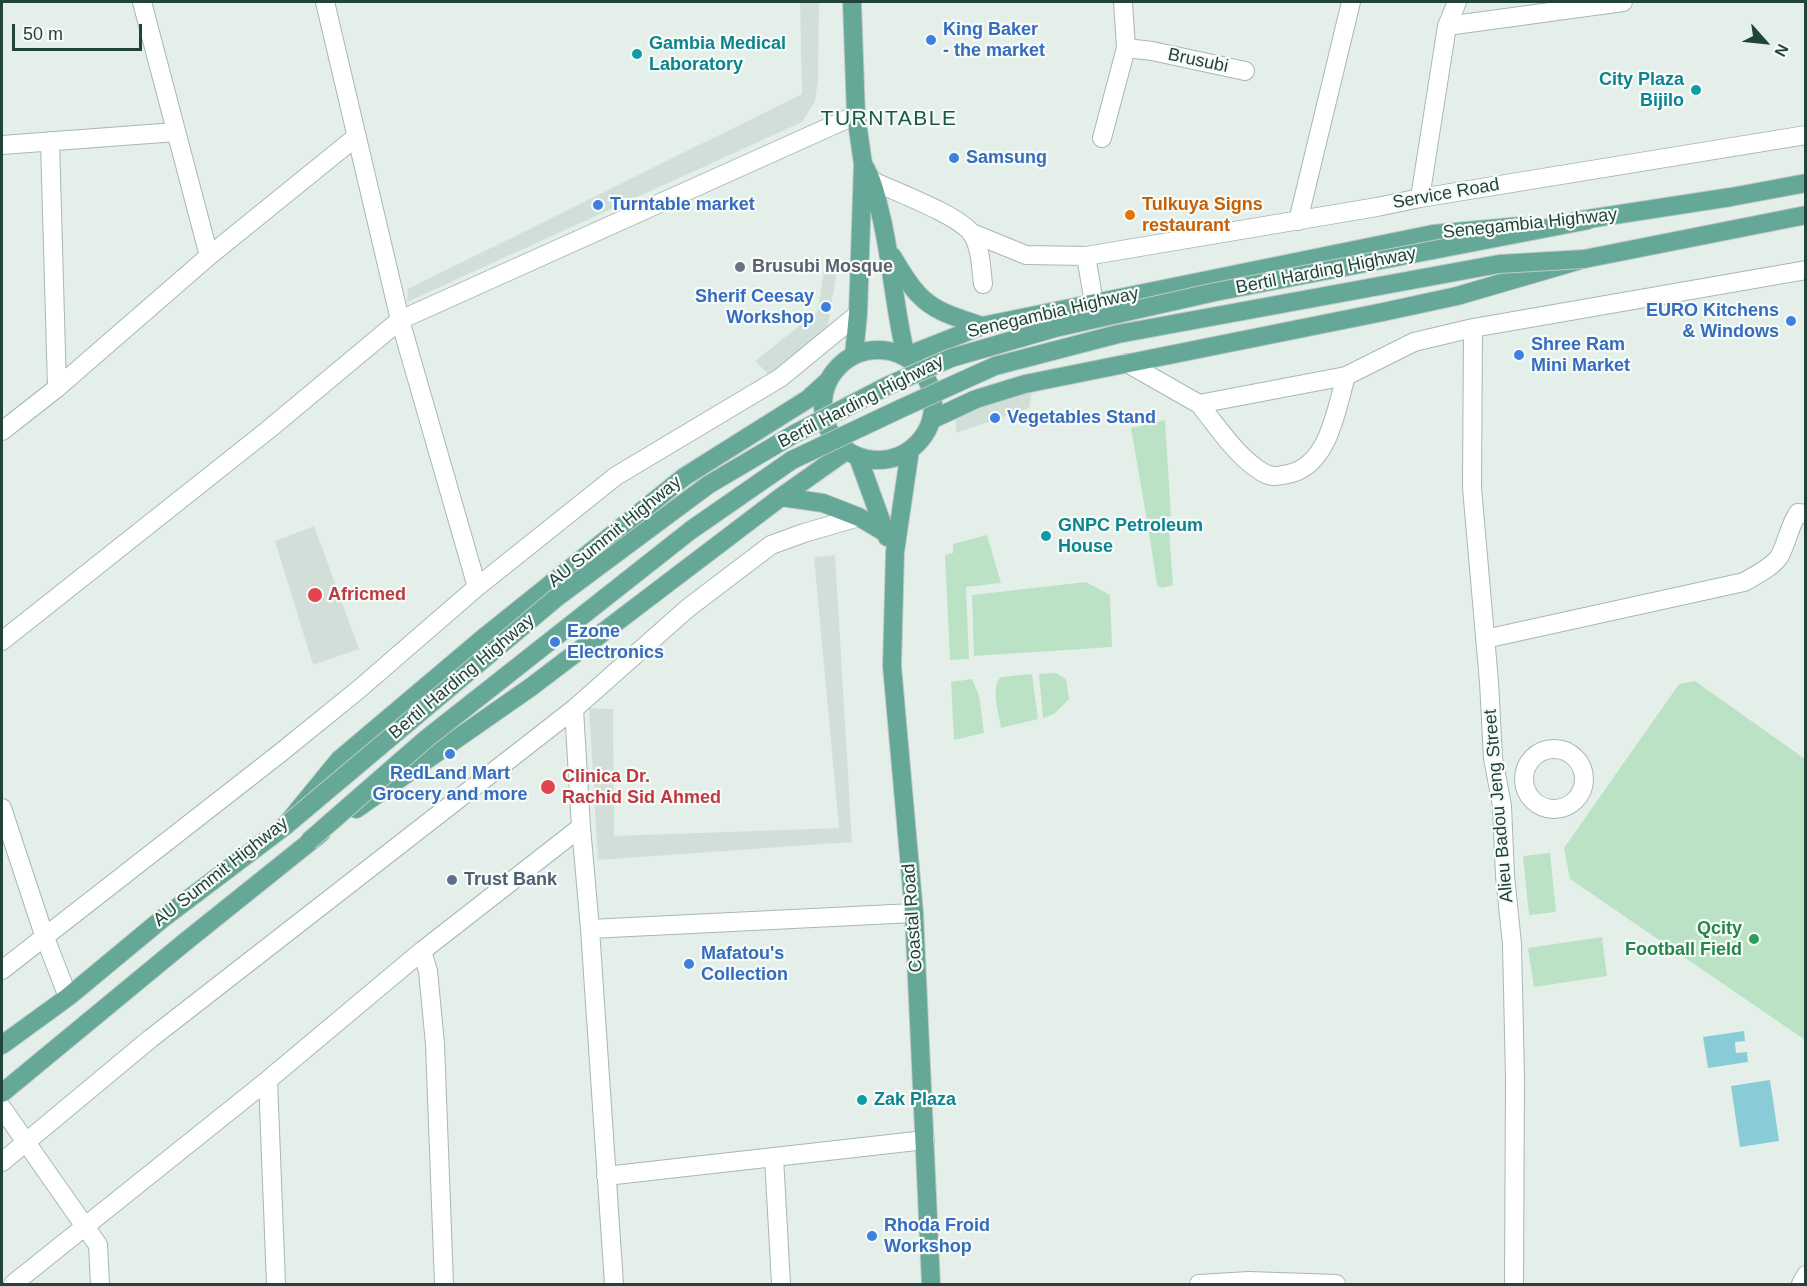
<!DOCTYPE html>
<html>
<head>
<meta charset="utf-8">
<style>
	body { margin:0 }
	#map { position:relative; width:1807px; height:1286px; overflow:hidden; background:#e5efea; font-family:Arial,sans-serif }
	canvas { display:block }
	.frame { position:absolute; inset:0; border:3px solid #22433a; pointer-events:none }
	.north { position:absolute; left:1735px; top:12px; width:60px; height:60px; -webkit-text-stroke:4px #f6fbf8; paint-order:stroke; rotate:117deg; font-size:16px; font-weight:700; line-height:24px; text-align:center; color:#22433a }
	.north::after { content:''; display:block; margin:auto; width:21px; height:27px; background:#22433a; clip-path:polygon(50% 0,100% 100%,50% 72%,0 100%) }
	.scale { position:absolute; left:12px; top:24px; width:130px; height:27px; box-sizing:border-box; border:3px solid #22433a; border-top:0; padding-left:8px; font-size:18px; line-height:21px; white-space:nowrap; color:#22433a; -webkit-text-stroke:4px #f6fbf8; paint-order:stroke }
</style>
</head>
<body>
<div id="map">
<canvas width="1807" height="1286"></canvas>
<div class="frame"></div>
<div class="north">N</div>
<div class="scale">50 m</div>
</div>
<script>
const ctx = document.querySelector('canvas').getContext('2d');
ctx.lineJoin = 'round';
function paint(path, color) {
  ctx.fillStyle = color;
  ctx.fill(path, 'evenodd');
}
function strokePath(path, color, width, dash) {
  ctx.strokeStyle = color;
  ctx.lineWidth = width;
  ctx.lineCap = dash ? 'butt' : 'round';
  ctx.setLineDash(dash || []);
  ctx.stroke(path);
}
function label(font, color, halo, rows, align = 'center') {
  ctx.font = font + ' Arial,sans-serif';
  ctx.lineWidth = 4.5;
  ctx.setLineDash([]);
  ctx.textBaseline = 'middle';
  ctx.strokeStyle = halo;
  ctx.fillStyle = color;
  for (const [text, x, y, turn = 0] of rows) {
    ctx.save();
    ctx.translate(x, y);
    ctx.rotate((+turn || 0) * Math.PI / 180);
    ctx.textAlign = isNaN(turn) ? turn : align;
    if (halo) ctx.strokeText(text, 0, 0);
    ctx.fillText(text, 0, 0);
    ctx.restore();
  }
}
paint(new Path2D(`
	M800,2H819L818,81L815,101L802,122L407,302L408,289L802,94Z
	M824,269L837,270L828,325L773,379L755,361L818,311Z
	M1032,391L1029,408L956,433V415L987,400Z
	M314,526L359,649L313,665L275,541Z
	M835,555L852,842L598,860L589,708L613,709L614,836L839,828L814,557Z`), '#d2dfd9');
paint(new Path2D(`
	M1165,420L1171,516L1147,521L1131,428Z
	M1169,529L1173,585L1162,588L1157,585L1149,532Z
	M987,535L1001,583L966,587L969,659L950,660L945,555L953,553V544Z
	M1086,582L1110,595L1112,647L974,656L972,595Z
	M1056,673L1066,679L1069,699L1054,714L1043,718L1039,674Z
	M1032,674L1038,719L1001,728C999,714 990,687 1001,677Z
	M972,679L979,695L984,733L954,740L951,682Z
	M1695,681L1805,759V1040L1570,879L1564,848L1679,684Z
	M1550,853L1556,912L1529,915L1523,856Z
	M1602,937L1607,976L1534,987L1528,948Z`), '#bce2c6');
paint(new Path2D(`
	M1744,1031L1745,1041L1735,1042L1736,1053L1747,1052L1748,1062L1708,1068L1703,1037Z
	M1770,1080L1779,1141L1740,1147L1731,1086Z`), '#89ccd8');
const minor = new Path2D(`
	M142,2L209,256
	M325,2L400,320L477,587
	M1447,26L1623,2
	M1126,48L1152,51L1245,71
	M1102,138L1126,48L1123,2
	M50,141L57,388
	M2,145L176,132
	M873,181C896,192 959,215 972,234C981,248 981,268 983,284
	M1420,198L1447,26L1457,2
	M1298,221L1351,2
	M972,233L1026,255L1086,256L1377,207L1420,198L1806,135
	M1086,256L1094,303
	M1473,328L1472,488L1489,682L1493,758L1502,806L1505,876L1512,944L1515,1078L1514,1284
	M1127,363L1199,404L1346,376L1414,342L1473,328L1806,270
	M1199,404C1218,427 1236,456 1262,472C1272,478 1278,476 1288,474C1329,466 1336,409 1346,376
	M2,431L57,388L209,256L356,137
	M1485,639L1744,582C1756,575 1771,568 1779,557C1787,544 1789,526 1798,513L1806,514
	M2,641L268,430L400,320L856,115
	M574,709L581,827L590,929L614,1284
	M1524 779a30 30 0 1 1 60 0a30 30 0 1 1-60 0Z
	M2,808L44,935L68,997
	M590,929L914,913
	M422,951L428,971L435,1044L444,1284
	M2,970L279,754L358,690L477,587L616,476L780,378L858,314
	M268,1080L276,1284
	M2,1108L98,1245L100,1284
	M774,1157L781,1284
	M2,1162L150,1039L574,709L688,608L771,545L804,533L859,517
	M606,1176L925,1140
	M13,1284L268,1080L422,951L581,827
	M1199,1284L1249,1281L1336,1284
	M1801,1284L1806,1275`);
const major = new Path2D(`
	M852,2L856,115L863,164L858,314L854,355
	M863,164C874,182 877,200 882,220C892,265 895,312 906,356L982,326L1433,234L1521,226
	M1575,221L1731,197L1806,183
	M892,256C900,269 908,284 919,295C936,313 959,318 982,326
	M823 405a55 55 0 1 1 110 0a55 55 0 1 1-110 0Z
	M931,420L976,399L1025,384L1383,312L1457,296L1584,259L1806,215
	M910,450L895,552L892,666L914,913L931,1284
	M858,457L887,537
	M781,497L823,503L859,517L884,532
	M356,809L531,687L781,497L846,451
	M2,1045L68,997L162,919L285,826L339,760L487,635L684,477L808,399L828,381
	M2,1093L185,942L321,833`);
strokePath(minor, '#a7b8b2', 20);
strokePath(major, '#c1cac8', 20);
strokePath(minor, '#fff', 18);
strokePath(major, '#66a897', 18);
const majorBridge = new Path2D(`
	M285,826L556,598L708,485L796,433L887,386L951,358L1055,328L1215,292L1589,220
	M309,841L426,739L691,530L792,460L902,408L995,366L1118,334L1499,264L1584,259`);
strokePath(majorBridge, '#c1cac8', 20, []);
strokePath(majorBridge, '#66a897', 18);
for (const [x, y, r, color] of [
	[931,40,6,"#3f7fe0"],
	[637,54,6,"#0f9aa8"],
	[1696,90,6,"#0f9aa8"],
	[954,158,6,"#3f7fe0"],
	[598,205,6,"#3f7fe0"],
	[1130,215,6,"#e8710a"],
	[740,267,6,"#6b7280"],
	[826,307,6,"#3f7fe0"],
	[1791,321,6,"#3f7fe0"],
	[1519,355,6,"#3f7fe0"],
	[995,418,6,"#3f7fe0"],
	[1046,536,6,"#0f9aa8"],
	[315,595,8,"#e0444e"],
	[555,642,6,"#3f7fe0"],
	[450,754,6,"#3f7fe0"],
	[548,787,8,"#e0444e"],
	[452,880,6,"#5c6f8a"],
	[1754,939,6,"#2e9e5b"],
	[689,964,6,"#3f7fe0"],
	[862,1100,6,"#0f9aa8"],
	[872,1236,6,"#3f7fe0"]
]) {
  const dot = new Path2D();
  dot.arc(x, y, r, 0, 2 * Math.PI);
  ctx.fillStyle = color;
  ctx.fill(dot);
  strokePath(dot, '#f6fbf8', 2);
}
label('bold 18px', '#366cbe', '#f6fbf8', [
	["King Baker",943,30],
	["- the market",943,51],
	["Samsung",966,158],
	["Turntable market",610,205],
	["Sherif Ceesay",814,297,"right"],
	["Workshop",814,318,"right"],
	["EURO Kitchens",1779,311,"right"],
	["& Windows",1779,332,"right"],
	["Shree Ram",1531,345],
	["Mini Market",1531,366],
	["Vegetables Stand",1007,418],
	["Ezone",567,632],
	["Electronics",567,653],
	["RedLand Mart",450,774,"center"],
	["Grocery and more",450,795,"center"],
	["Mafatou's",701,954],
	["Collection",701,975],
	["Rhoda Froid",884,1226],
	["Workshop",884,1247]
], 'left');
label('bold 18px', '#0d838f', '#f6fbf8', [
	["Gambia Medical",649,44],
	["Laboratory",649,65],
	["City Plaza",1684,80,"right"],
	["Bijilo",1684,101,"right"],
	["GNPC Petroleum",1058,526],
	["House",1058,547],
	["Zak Plaza",874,1100]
], 'left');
label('18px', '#22433a', '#f6fbf8', [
	["Brusubi",1198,61,12],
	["Service Road",1446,194,-10],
	["Senegambia Highway",1530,224,-6],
	["Bertil Harding Highway",1326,271,-11],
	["Senegambia Highway",1053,313,-13],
	["Bertil Harding Highway",861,402,-27],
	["AU Summit Highway",615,532,-39],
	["Bertil Harding Highway",462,677,-40],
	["Alieu Badou Jeng Street",1499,806,-95],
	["AU Summit Highway",221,872,-38],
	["Coastal Road",913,918,-94]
]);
label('bold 18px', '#c56008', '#f6fbf8', [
	["Tulkuya Signs",1142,205],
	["restaurant",1142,226]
], 'left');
label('bold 18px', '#5b616d', '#f6fbf8', [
	["Brusubi Mosque",752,267]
], 'left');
label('bold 18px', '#be3a42', '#f6fbf8', [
	["Africmed",328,595],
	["Clinica Dr.",562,777],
	["Rachid Sid Ahmed",562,798]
], 'left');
label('bold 18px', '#4e5e75', '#f6fbf8', [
	["Trust Bank",464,880]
], 'left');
label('bold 18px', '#27864d', '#f6fbf8', [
	["Qcity",1742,929],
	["Football Field",1742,950]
], 'right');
ctx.letterSpacing = '1.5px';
label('21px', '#1b5749', '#f6fbf8', [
	["TURNTABLE",889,119]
]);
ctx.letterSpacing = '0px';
</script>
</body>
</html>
